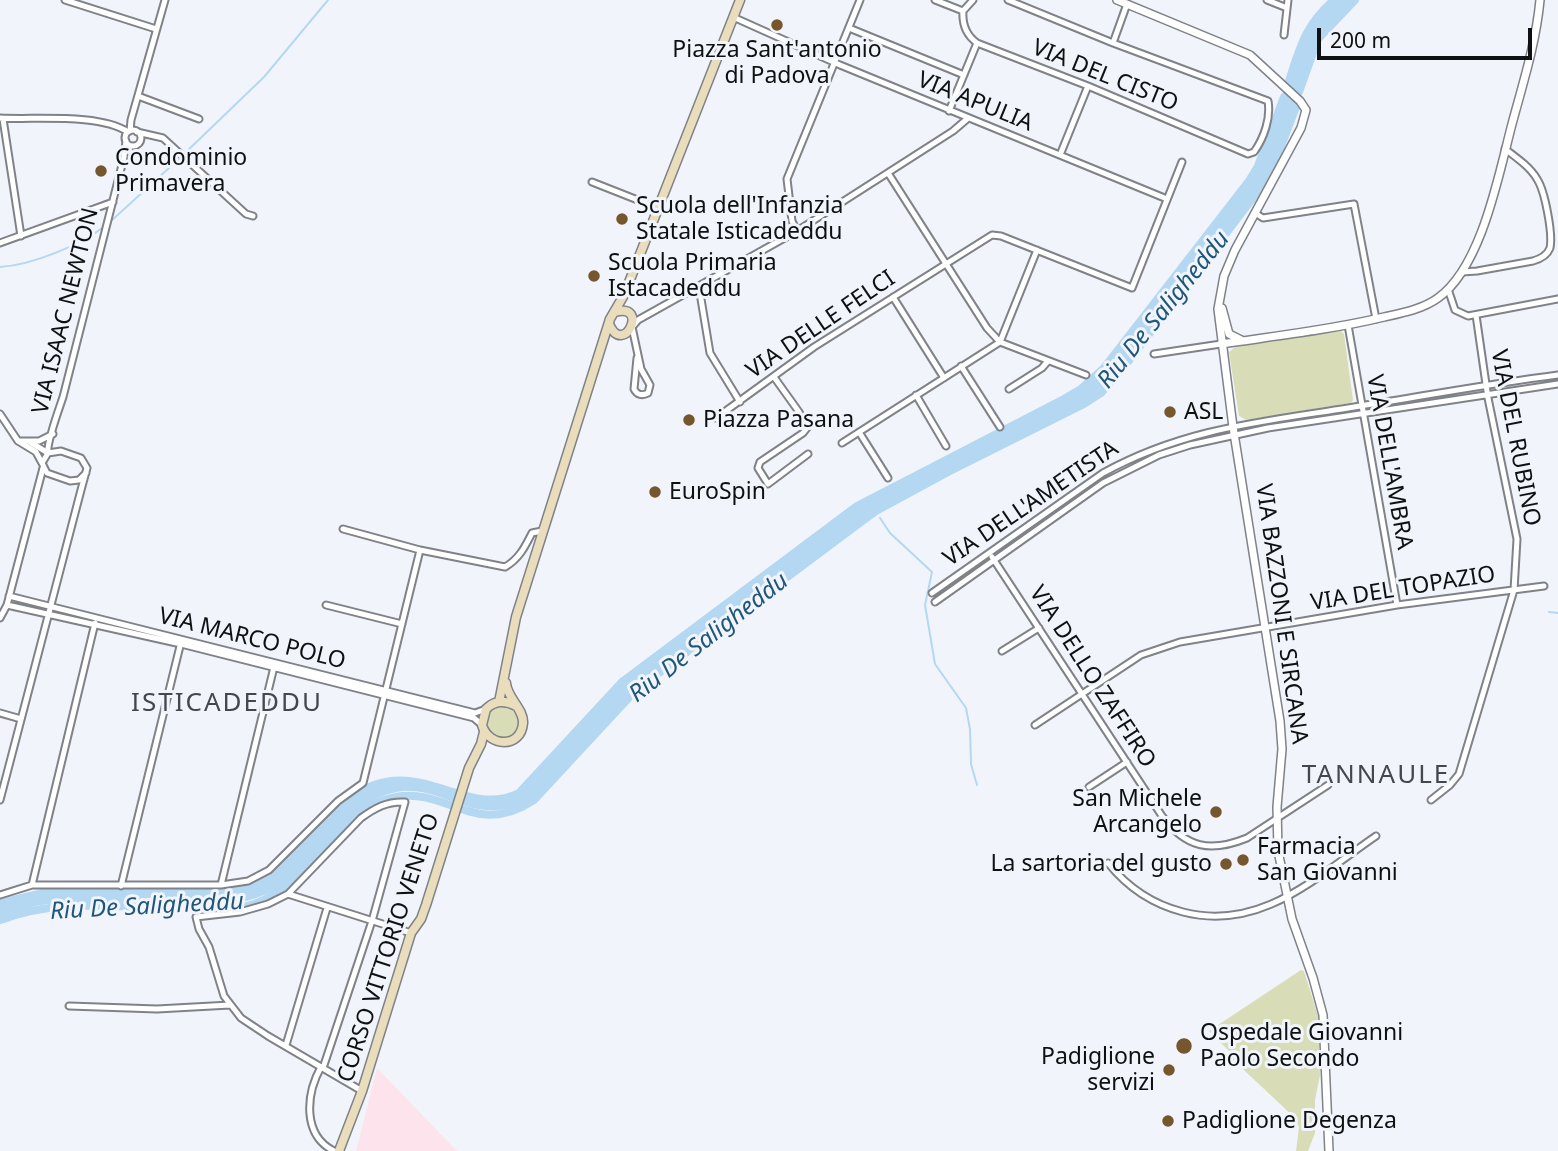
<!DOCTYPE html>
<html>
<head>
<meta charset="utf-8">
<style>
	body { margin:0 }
	#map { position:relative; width:1558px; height:1151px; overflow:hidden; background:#f1f5fb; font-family:"Noto Sans",sans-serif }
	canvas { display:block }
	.scale { position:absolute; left:1317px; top:28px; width:215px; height:32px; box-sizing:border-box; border:4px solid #0e1012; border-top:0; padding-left:9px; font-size:21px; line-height:24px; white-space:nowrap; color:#0e1012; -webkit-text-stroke:5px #f1f5fb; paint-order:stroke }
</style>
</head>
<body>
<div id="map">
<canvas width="1558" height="1151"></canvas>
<div class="scale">200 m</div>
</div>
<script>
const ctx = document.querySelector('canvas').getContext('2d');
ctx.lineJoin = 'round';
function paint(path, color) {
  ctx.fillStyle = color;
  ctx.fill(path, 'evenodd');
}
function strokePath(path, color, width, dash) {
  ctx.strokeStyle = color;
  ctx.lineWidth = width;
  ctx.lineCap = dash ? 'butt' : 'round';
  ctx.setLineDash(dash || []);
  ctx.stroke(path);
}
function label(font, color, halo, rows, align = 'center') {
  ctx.font = font + ' "Noto Sans",sans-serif';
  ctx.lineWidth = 6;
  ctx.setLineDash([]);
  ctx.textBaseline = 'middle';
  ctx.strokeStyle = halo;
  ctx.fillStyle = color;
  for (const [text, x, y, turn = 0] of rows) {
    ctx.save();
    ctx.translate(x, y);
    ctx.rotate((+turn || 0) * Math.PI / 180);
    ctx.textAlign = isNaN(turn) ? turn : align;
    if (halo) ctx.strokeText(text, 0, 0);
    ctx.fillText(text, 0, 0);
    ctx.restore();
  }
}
paint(new Path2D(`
	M377,1068L457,1151H356Z`), '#fde3eb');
paint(new Path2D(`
	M1341,331L1344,334L1353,400L1351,403L1246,420L1239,416L1229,352L1235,347Z
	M486 722a16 16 0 1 1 32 0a16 16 0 1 1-32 0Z
	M1301,970L1304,971L1318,1016L1319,1025L1320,1075L1315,1100V1133L1308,1151H1296L1299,1127L1295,1118L1230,1057L1232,1054L1209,1031Z`), '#d8ddb7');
strokePath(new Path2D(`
	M184,154L264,77L328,0
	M110,222L180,158
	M0,267C32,265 81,245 105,226
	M877,506L878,501
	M880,518L890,533L932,572L925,605L935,664L966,708L970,729L971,764L977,785
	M1549,612L1558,613`), '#b4d7f2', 2);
strokePath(new Path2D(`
	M1334,0C1304,26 1300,48 1288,84L1299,92L1318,39L1355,0
	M0,903L51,891H230C286,881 308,834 348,799C417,748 462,821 519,793L622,682L857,506L1064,399L1081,389L1104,368L1249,181L1258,166L1284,97L1296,107L1273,167L1262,186L1124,367L1101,393L1084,404L948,472L876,511L861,522L636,690L534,800C476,839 447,787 396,797C330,809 310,892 244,907C226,911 204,907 185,908C139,908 75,901 31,911C20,913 10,917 0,920`), '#b4d7f2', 8);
strokePath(new Path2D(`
	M0,912C11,908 23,902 35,900C53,896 75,896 94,896C147,895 218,911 267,887C313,865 340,797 395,786C442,777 471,820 523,798L638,677L855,516L878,501L1088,392L1108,371L1254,186L1265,168L1309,44L1322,23L1345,0`), '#b4d7f2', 12);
const minor = new Path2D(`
	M65,0L156,29
	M935,0L963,11
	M1267,0L1287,8
	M963,11C962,25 966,35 977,43L1088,86L1248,154L1254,152C1264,138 1271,118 1268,101L1113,43L1008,0
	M963,11L973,0
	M733,17L840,65L1167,199
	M849,28L964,75
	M1284,35L1288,0
	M1113,43L1127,4
	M138,96L199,119
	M949,111L977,43
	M0,118C35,120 99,113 128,132
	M3,119L21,236
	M125 138a8 8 0 1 1 16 0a8 8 0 1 1-16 0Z
	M130,131L131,120L165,0
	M137,132L163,138L246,214L253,216
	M1060,155L1088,86
	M888,173L987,328L1000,342L1086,375
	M592,182L658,208
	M1255,213L1263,218L1354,204L1376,319
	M797,231L792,221L787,179L860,0
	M0,243L113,202
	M1462,272L1477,271L1533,261C1540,259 1547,256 1550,248C1553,234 1545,191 1537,179C1530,167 1517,158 1505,149
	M699,287L710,353L740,402
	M1448,289L1455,310L1468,316L1558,299
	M893,297L944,378
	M1348,325L1397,605
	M1000,342L1037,250
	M1154,354L1221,344
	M637,358L634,389C637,395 642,396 648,393L650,385L641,369L632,327L638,320L797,231L953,131L967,119
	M961,366L1000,427
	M774,377L799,412L807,428L803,433L760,462L758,468L768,484L808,454
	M1009,389L1042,368L1048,361
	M916,395L946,446
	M0,414L18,441L36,452L42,463
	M716,418L814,347L992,235L1001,236L1132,288L1182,162
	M859,432L888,478
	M20,441H39L53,434
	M30,442L48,453
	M842,443L1000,342
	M48,453C46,444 59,409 63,397C84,317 104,237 124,157L126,141
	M343,529L420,550L505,567C519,559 525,547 532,533L542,531
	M992,557L1162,816C1186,848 1210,853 1247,838L1328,785
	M932,593L1103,473C1183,429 1259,422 1348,408C1418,397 1488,384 1558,375
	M9,596L475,713L486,709
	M935,602L1103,483L1159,455L1190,445L1268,428L1558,384
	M7,605L181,644L474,718L482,725
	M326,605L402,624
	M0,618L7,605L43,468
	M1002,651L1039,628
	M0,713L21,719
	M1035,725L1141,655L1180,642L1397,605L1544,586
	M1089,787L1127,762
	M0,800L81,490L87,468L81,458L61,451L48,453L42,463L47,473L70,481L79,480L86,473
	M1431,800L1450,785L1459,774L1514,590L1517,539L1488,398L1476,315
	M1108,863C1128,888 1152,904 1183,912C1261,932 1316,877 1376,836
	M32,885L95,623
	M221,885L274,667
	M121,886L181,642
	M288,894L411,933
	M0,895L32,885H221L248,881L269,870L338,801L363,783L420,550
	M69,1006L157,1009L230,1005
	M286,1045L327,908
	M321,1067C306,1094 302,1135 334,1151
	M323,1068L372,921L405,802C387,801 375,808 361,818L288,894L268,904L240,912L196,917L199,929L209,947L224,996L241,1018L268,1036L362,1091`);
const tertiary = new Path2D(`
	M1117,0L1250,55L1300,101L1306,110L1301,128L1235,250L1224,276L1218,309L1233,427L1280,721L1282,749L1277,807L1278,851L1292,919L1313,978L1323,1015L1329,1151
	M1222,308L1229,334L1241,340
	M1221,344C1275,336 1330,330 1384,317C1402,313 1423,309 1438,298C1482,267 1499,173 1512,124C1523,83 1536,43 1540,0`);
const secondary = new Path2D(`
	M609,324C624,358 650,302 615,312
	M506,683C507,698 524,709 523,723C521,749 488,747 482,725L486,709C495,700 505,700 516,706
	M499,702L516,617L610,319L624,295L740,0
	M339,1151L362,1091L411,933L421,919L426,905L469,768L481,744L484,732`);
strokePath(minor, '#7f8288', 9);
strokePath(tertiary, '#7f8288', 10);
strokePath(secondary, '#7f8288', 11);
strokePath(minor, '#fff', 5);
strokePath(tertiary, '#fff', 7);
strokePath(secondary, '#eaddbc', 8);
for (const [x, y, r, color] of [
	[777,25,7,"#76562c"],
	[101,171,7,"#76562c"],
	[622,219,7,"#76562c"],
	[594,276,7,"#76562c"],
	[1170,412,7,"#76562c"],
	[689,420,7,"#76562c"],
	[655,492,7,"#76562c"],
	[1216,812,7,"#76562c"],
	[1243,860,7,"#76562c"],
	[1226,864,7,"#76562c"],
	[1184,1046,9,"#76562c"],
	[1169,1070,7,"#76562c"],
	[1168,1121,7,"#76562c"]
]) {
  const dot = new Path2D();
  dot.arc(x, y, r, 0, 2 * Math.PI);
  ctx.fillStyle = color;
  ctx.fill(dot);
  strokePath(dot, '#f1f5fb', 2.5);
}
label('23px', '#0e1012', '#f1f5fb', [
	["Piazza Sant'antonio",777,50,"center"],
	["di Padova",777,76,"center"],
	["Condominio",115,158],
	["Primavera",115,184],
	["Scuola dell'Infanzia",636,206],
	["Statale Isticadeddu",636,232],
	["Scuola Primaria",608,263],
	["Istacadeddu",608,289],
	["ASL",1184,412],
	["Piazza Pasana",703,420],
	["EuroSpin",669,492],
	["San Michele",1202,799,"right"],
	["Arcangelo",1202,825,"right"],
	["Farmacia",1257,847],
	["San Giovanni",1257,873],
	["La sartoria del gusto",1212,864,"right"],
	["Ospedale Giovanni",1200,1033],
	["Paolo Secondo",1200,1059],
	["Padiglione",1155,1057,"right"],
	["servizi",1155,1083,"right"],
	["Padiglione Degenza",1182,1121]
], 'left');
label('23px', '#0e1012', '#f1f5fb', [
	["VIA DEL CISTO",1105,76,22],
	["VIA APULIA",975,102,22],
	["VIA ISAAC NEWTON",66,311,-76],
	["VIA DELLE FELCI",821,325,-34],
	["VIA DEL RUBINO",1515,438,79],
	["VIA DELL'AMBRA",1389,462,80],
	["VIA DELL'AMETISTA",1031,504,-34],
	["VIA DEL TOPAZIO",1403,589,-9],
	["VIA BAZZONI E SIRCANA",1281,614,82],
	["VIA MARCO POLO",252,639,14],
	["VIA DELLO ZAFFIRO",1092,677,57],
	["CORSO VITTORIO VENETO",389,948,-72]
]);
label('italic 24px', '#1f567a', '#f1f5fb', [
	["Riu De Saligheddu",1164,310,-51],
	["Riu De Saligheddu",709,638,-38],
	["Riu De Saligheddu",147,907,-3]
]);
ctx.letterSpacing = '2px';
label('26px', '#44474c', '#f1f5fb', [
	["ISTICADEDDU",227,704],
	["TANNAULE",1376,776]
]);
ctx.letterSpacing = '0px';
</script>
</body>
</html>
